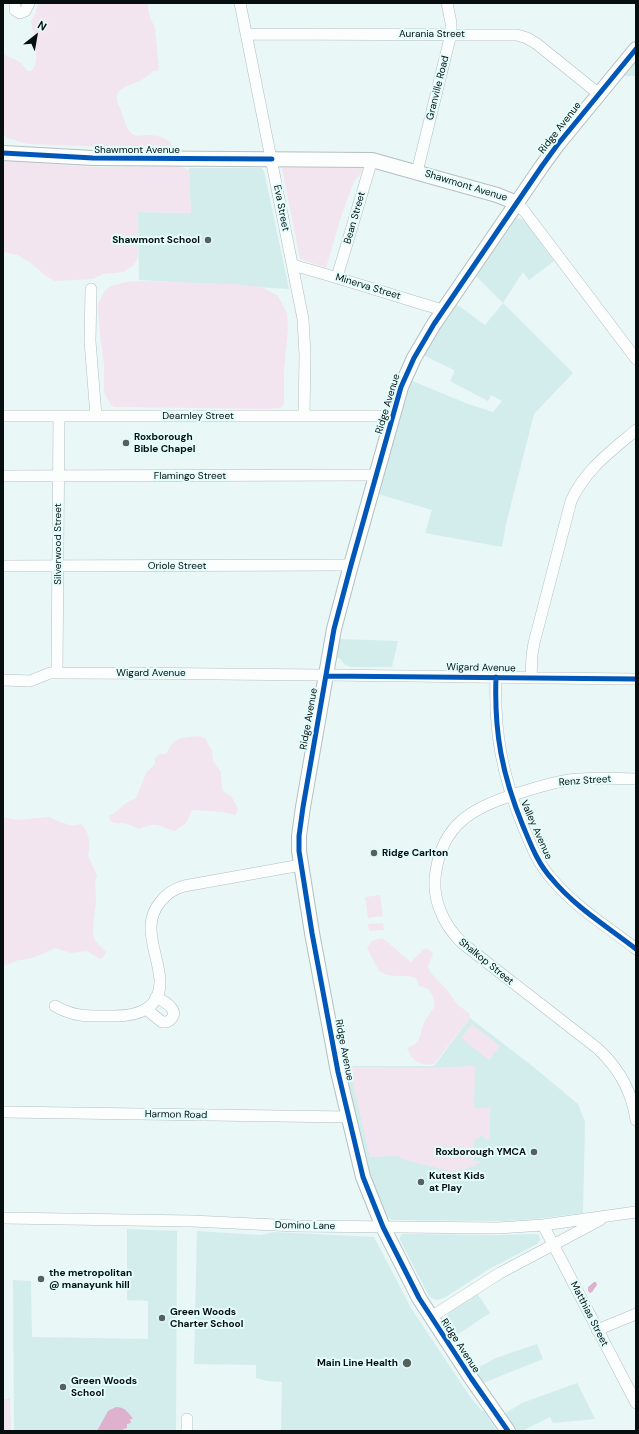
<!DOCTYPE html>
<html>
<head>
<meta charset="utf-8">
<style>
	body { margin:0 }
	#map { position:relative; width:639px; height:1434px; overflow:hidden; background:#e9f7f6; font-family:"DM Sans",sans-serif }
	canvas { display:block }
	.frame { position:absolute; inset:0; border:4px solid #060e0e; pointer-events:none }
	.north { position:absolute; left:16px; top:16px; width:40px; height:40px; -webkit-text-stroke:3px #e3fdfc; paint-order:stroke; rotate:31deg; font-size:11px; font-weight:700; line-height:16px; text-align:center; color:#060e0e }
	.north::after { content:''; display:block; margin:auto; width:14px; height:18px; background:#060e0e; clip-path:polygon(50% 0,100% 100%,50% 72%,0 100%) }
</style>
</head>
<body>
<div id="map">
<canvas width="639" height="1434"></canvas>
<div class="frame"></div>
<div class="north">N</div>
</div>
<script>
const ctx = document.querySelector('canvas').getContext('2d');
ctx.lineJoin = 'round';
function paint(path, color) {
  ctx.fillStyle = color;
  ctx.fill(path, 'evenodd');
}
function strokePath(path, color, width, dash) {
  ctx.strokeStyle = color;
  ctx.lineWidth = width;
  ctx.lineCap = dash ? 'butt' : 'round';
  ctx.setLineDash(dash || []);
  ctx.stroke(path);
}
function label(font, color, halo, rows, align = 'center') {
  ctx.font = font + ' "DM Sans",sans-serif';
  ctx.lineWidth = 4;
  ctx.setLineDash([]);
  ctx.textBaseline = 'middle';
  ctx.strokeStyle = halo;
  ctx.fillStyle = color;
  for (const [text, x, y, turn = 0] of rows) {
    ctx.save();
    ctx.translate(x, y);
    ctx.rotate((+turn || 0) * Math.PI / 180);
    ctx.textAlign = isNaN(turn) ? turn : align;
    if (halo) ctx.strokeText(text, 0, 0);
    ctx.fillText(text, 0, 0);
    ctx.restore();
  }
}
paint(new Path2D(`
	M636,59V76H623Z
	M189,168H261L264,171L289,289L139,280L138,212L191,213Z
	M514,218H518L525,221L554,261L529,280L523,272L503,303L573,373L534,414L506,524L502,547L425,533L432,510L378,494L410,380L468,404L493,412L502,401L491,395L488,401L450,381L454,373V370L423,355L430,342L456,304L485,325L503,303L475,275Z
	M339,639L398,641L392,667H351L345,665L339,658H336Z
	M470,1018L531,1065L578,1104L585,1122L583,1213L535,1219L504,1221L392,1220L388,1217L371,1179L344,1066H434Z
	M127,1229L177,1231L176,1431H14L13,1280L31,1281L32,1337L148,1339V1301L127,1300Z
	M197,1231L260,1235L275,1232L374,1237L411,1308L471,1398L482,1411H484L497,1431H281L282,1382L267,1381L256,1378V1365L194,1364Z
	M402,1234L500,1235L535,1234L539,1235L540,1240L537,1244L489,1269L444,1298L437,1300L431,1298L428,1294L400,1240V1237Z
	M477,1293L490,1313L455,1336L447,1324V1319L448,1314L452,1310Z
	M537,1344L543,1359L483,1383L474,1370L496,1358Z
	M577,1383L595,1419L553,1423L550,1417L522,1431H515L504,1414L522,1403Z`), '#d3edec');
paint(new Path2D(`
	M38,3H147L150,17L155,28L159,68L157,71H153C150,73 148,76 145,78C136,84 126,84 117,93C116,105 119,103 122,113C124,120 127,131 134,135C138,137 142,135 146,135C156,135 166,137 172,145L170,147L132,148L28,144L7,138L3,133V54L20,62L28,71H31C42,63 33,33 31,21L36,13Z
	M3,160L93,167L180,166L189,170L191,213L138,212V256L135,263L130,268L123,272L103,274L93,279L55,281L47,277L31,263L18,255L3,252Z
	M282,168H361L365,169L354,181L341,217L326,268L300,259Z
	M140,281L233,284L262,287L278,296L287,313L288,329L284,372V404L281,408L267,409L120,407H114L110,404L104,392V365L100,335L98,304L104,292L111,286L126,282Z
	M198,736L205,738L212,751L213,761L221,772L222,788L223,791L232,797L238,809L235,815L223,812L195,810L192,811L186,823L175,831C156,826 160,821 139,829C135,827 131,825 127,824C119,822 115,826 109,819V816C121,810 123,802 135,799L137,796L146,773L155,764V758C158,754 161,754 166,754L173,742L181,738Z
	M3,817L17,820L49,817L58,821L72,826L81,824C90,831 90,846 88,856L97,875C94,884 96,891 96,900C96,911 91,926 94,938C96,943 102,947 106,952L103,958L100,959L87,951L71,953L55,948L35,957L22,960H19L3,966Z
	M380,895L383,916L368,918L365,897Z
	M383,923L384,930L369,931L368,924Z
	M381,938C386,939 404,957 411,962L424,949L427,948L432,952L433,955L428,966L430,972L448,991L457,1004L470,1014L469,1019L434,1064C421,1067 411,1060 407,1048C410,1046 413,1046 415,1044C422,1038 420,1030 424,1023C431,1009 441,1007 428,989L419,986L416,978C404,973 393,980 379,971L367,948L372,941Z
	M472,1024L500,1046L489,1060L461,1038Z
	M475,1066L474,1108H490V1134L489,1139L486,1140L482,1135L474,1141V1161H480L481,1162L464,1170L449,1171L402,1159L398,1156L370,1157L349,1067L423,1068Z
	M10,1398L11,1431H3V1400Z`), '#f3e5f0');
paint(new Path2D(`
	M594,1282H596L597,1285L592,1292L590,1293L588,1291V1287Z
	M116,1407C125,1407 128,1412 133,1419H130L131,1423L127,1424V1428L123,1429L124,1431H97L108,1411Z`), '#deb2ce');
const minor = new Path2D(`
	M15,3V10L20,13L25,11L29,3
	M240,3L303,319L305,355L304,415
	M246,34L517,35L527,38L537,44L599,94
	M417,172L451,34V23L447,3
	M517,203L525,212L636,359
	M292,265C341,278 388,294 436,308L442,311
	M337,277L372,160
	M91,289L90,341L96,416
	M3,416H392
	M3,476L376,475
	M3,566L351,565
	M57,673L59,416
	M496,677C494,732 502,775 523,826C531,845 538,864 552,879C575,907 608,927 636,949
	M531,678L532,655L534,643L571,501C585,470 610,452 636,430
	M3,680L30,681L50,673H57C250,673 443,677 636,679
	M636,779C614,778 591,777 569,780C550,783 531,789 513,795C472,808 443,825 436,871C431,898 443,924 462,943L597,1048C619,1068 632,1091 636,1120
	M55,1006C76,1018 91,1016 114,1016C138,1016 161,1009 160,980C158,952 140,925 161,901C167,893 174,889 184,886L301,865
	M146,1009L162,1022C166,1022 169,1022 171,1019C180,1009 163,1001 156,997
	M3,1112L348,1117
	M3,1218L192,1221L296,1226L498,1228L543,1225L636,1212
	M543,1225L636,1403
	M431,1317L500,1273L600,1220
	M597,1330L636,1314
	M187,1431V1419`);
const major = new Path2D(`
	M3,153L93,158L372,160L497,195L517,203
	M508,1431L471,1378L419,1298L383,1227L363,1177L338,1072L312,933L299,851V836L303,807L334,629L351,565L401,387L414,358L434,324L542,166L558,144L636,49`);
strokePath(minor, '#b5bfbf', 12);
strokePath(major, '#b5bfbf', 16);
strokePath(minor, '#fcfefe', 11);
strokePath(major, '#fcfefe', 14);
strokePath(new Path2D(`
	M3,153L93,158L272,159
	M326,676L636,679
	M496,677C494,732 502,775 523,826C531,845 538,864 552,879C575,907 608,927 636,949
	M508,1431L471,1378L419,1298L383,1227L363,1177L338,1072L312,933L299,851V836L303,807L334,629L351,565L401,387L414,358L434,324L542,166L558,144L636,49`), '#0057b8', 5);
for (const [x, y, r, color] of [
	[208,240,4,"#55605f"],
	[126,443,4,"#55605f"],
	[374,853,4,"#55605f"],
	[534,1152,4,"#55605f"],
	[421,1182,4,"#55605f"],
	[41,1279,4,"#55605f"],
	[162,1318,4,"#55605f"],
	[407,1363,5,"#55605f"],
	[63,1387,4,"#55605f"]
]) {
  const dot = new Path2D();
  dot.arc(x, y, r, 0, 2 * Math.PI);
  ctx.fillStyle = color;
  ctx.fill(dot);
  strokePath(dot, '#e3fdfc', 1.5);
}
label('10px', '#060e0e', '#e3fdfc', [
	["Aurania Street",432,34],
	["Granville Road",438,88,-76],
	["Ridge Avenue",560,128,-52],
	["Shawmont Avenue",137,150],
	["Shawmont Avenue",466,186,17],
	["Eva Street",281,208,79],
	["Bean Street",355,218,-74],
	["Minerva Street",368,287,17],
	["Ridge Avenue",388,404,-73],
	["Dearnley Street",198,416],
	["Flamingo Street",190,476],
	["Silverwood Street",58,544,-90],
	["Oriole Street",177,566],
	["Wigard Avenue",481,668,1],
	["Wigard Avenue",151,673],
	["Ridge Avenue",309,719,-80],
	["Renz Street",585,781,-4],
	["Valley Avenue",536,830,66],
	["Shalkop Street",486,962,39],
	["Ridge Avenue",344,1050,79],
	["Harmon Road",176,1115,1],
	["Domino Lane",305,1226,1],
	["Matthias Street",589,1314,63],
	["Ridge Avenue",460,1346,57]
]);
label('bold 10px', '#060e0e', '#e3fdfc', [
	["Shawmont School",200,240,"right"],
	["Roxborough",134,437],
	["Bible Chapel",134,449],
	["Ridge Carlton",382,853],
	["Roxborough YMCA",526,1152,"right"],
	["Kutest Kids",429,1176],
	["at Play",429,1188],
	["the metropolitan",49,1273],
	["@ manayunk hill",49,1285],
	["Green Woods",170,1312],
	["Charter School",170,1324],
	["Main Line Health",398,1363,"right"],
	["Green Woods",71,1381],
	["School",71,1393]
], 'left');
</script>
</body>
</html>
